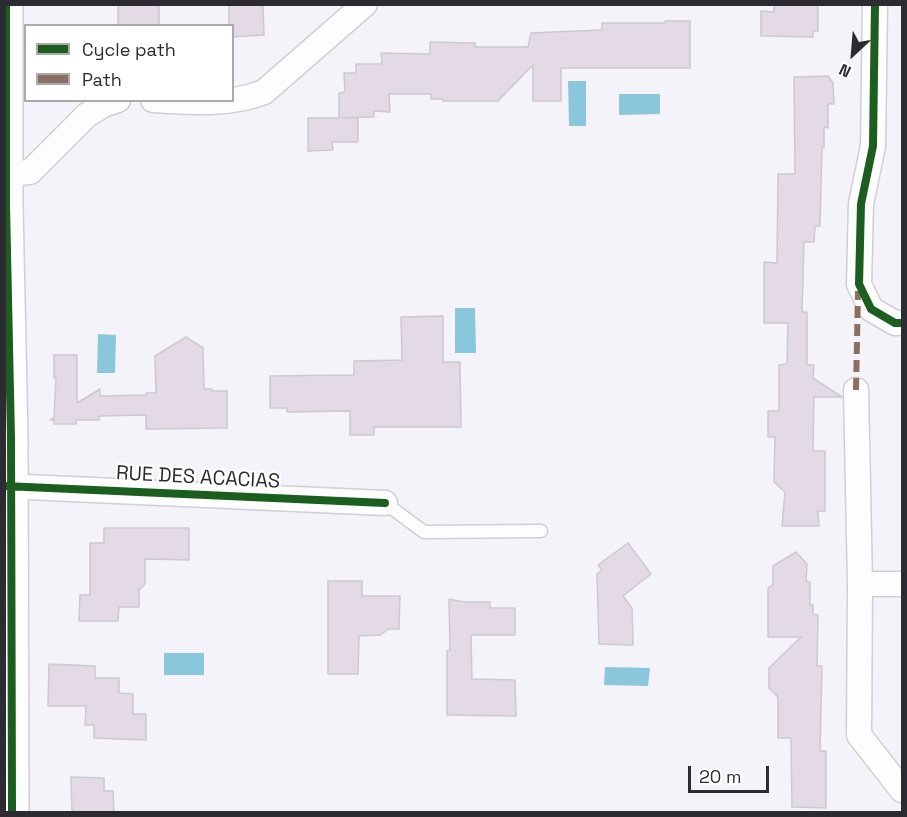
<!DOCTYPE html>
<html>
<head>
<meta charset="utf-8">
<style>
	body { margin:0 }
	#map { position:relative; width:907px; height:817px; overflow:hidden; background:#f4f3fa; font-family:"Space Grotesk",sans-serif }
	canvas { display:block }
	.frame { position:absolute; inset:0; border:6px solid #2b2b31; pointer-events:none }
	.legend { position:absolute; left:24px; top:24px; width:210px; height:78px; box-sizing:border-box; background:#fff; border:2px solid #aaaaad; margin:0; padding:8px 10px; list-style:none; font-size:18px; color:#2b2b31 }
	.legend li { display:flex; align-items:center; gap:12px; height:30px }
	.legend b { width:30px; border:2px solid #aaaaad }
	.north { position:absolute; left:823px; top:24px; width:60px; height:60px; -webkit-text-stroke:4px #fff; paint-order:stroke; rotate:206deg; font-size:16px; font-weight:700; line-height:24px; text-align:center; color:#2b2b31 }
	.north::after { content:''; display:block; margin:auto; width:21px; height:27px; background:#2b2b31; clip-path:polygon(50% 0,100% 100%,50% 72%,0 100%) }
	.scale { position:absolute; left:688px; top:766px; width:81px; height:27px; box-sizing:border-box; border:3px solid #2b2b31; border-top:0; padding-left:8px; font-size:18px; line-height:21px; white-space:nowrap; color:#2b2b31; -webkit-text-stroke:4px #fff; paint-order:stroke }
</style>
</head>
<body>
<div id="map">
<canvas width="907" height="817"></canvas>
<div class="frame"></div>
<ul class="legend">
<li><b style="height:8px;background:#1b5e20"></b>Cycle path</li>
<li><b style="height:8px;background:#8d6e63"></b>Path</li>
</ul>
<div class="north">N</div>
<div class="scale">20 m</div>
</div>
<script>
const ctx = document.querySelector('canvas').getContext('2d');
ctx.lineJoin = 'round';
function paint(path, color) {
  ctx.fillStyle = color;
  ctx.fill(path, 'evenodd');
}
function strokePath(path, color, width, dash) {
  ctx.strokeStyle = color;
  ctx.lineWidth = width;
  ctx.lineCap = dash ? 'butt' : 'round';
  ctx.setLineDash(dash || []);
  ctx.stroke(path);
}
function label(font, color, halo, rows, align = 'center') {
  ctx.font = font + ' "Space Grotesk",sans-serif';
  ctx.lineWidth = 4.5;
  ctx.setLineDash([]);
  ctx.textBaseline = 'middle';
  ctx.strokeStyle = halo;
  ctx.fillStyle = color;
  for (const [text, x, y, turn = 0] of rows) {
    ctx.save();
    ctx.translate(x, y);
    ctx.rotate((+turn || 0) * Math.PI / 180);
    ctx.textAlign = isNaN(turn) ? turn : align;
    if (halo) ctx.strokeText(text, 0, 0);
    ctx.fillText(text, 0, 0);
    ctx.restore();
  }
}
paint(new Path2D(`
	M568,81H586V126H569Z
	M619,94H660V114L619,115Z
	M455,308H475L476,353H455Z
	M98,334L116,335L115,373H97Z
	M164,653H204V675H164Z
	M605,667L650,668L648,686L604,685Z`), '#8ac7dd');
const building = new Path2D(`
	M118,4H159V26H118Z
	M229,4H263L264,35L232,37V26H229Z
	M774,4H818V31H813V37L761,36V11L774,12Z
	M665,21H690V68H561V101H533V65L498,101H443V99H431V94H389L390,112L374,111V117L343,118H358V142H332L333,150L308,151V118H339V93L345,92L344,73H356V64H382L381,53L430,54V42L475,43V47H528L531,33L602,30V23H665Z
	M828,76L833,83L834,104H828V128L824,127V147H822L820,226H815L814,242H804L802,312H807V365H814L813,378L842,397H814L813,451H825V511H818L819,526H782L785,492L774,482L775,437H768V411H779V365L787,364L788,323H764V262L777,263L778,174H795L794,77Z
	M443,316V362H460L461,427H374V435H350V411L287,412V408H270V376L354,375V361L402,360L401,317Z
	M186,337L203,348L204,389H212V391H227V428L146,429V415L99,416V420H76V424H54V420H50L54,418L56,378H54V355H77V403L100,389V396L146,395V393H156L155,356Z
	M104,528H189V560L145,559V584L139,590V607H119L118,621H79L80,595H90V543H104Z
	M628,543L651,574L623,596L632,608L633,645L599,644L597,574L602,570L598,565Z
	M796,552L807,564L806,581L810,582V605H813V614L818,615L817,666H822L820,751H826V808L792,807L791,738H778V697L769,688V668L801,637H768V588L773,585V566Z
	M328,581H362V596H400L399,629H389L380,635L359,636L358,674H328Z
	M449,599L464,602H490V608H515V635H471L472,679L515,680L516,716L447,715V651L450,650Z
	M49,664L95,666V678H119V693L133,694V714H146V740L94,738V725H85L86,706H48Z
	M71,777L104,778V791H113L114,813H72Z`);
paint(building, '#e3dae6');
strokePath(building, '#ccc9cf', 1.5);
const lane = new Path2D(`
	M385,503L424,532L541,531`);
const street = new Path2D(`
	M875,4L873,146L861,204L859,284L871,309L895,323H902
	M153,100C191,102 228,106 264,92L365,4
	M6,174L30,172L87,115L105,104L118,100
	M856,390L860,584
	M4,486L385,503
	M902,584H860L859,735L902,790`);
const secondary = new Path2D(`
	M6,4V205L11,438L12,812`);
strokePath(lane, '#cfcfd4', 15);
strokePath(street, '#cfcfd4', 27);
strokePath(secondary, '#cfcfd4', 36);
strokePath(lane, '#fdfdfe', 12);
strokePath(street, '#fdfdfe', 24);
strokePath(secondary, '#fdfdfe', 33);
strokePath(new Path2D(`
	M856,390L858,291`), '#8d6e63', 6, [12, 6]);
strokePath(new Path2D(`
	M6,4V205L11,438L12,812
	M875,4L873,146L861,204L859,284L871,309L895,323H902
	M4,486L385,503`), '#1b5e20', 8);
label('20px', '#2b2b31', '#fff', [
	["RUE DES ACACIAS",198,478,3]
]);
</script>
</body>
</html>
